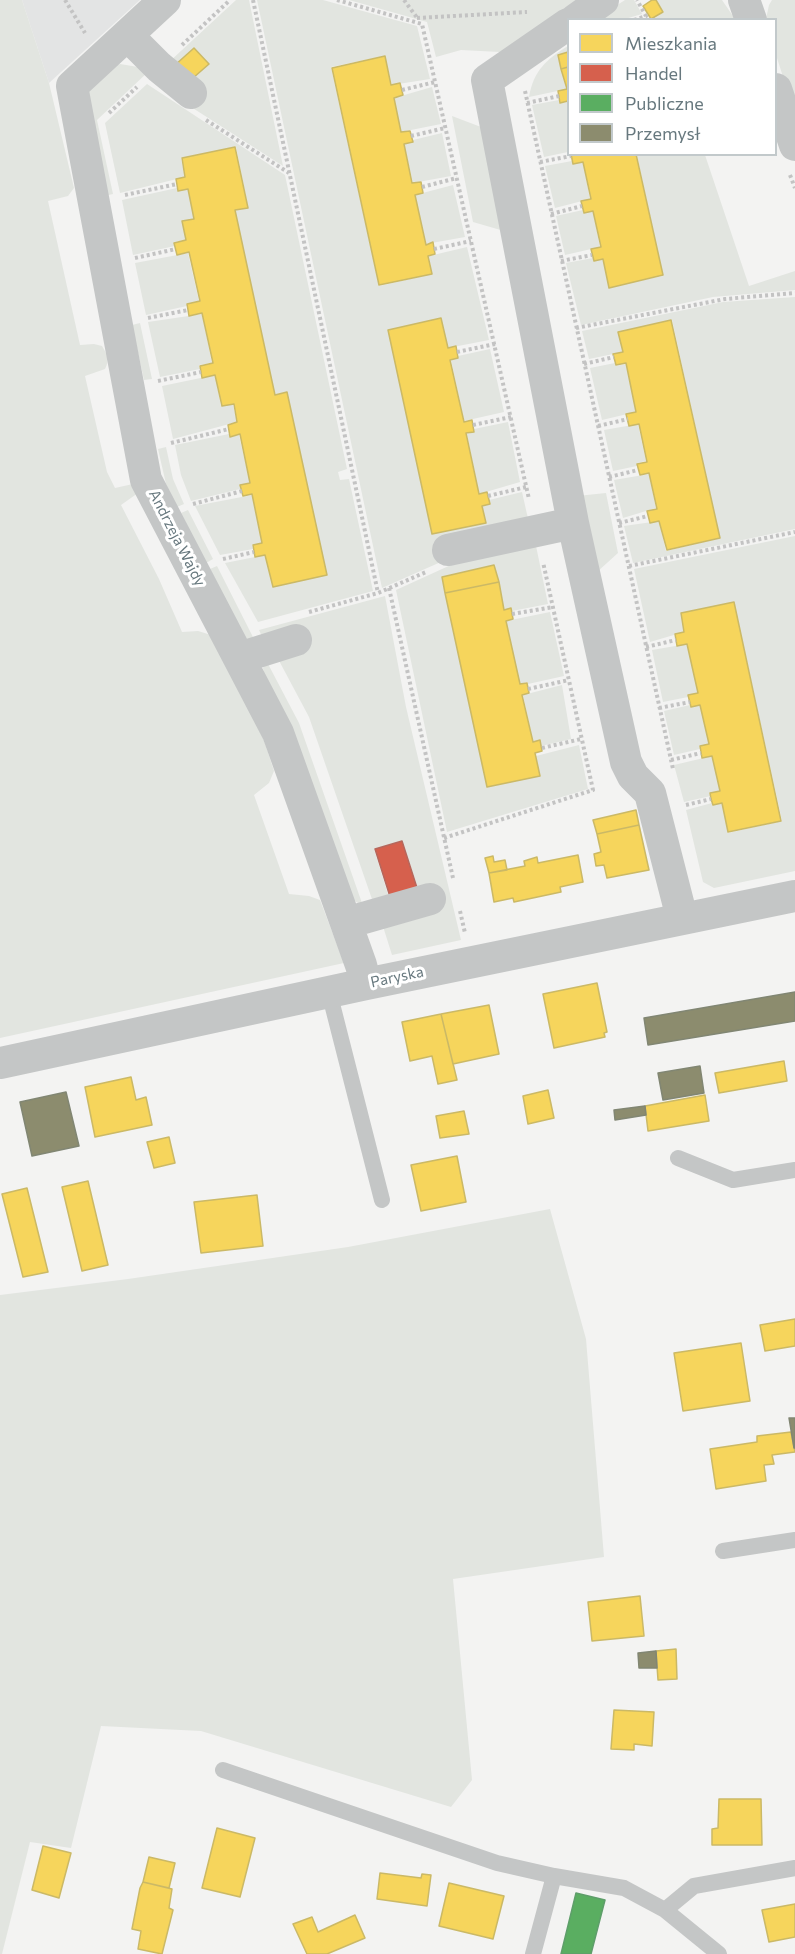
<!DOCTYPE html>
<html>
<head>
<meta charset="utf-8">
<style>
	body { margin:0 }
	#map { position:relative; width:795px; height:1954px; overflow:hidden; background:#f3f3f2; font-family:Commissioner,sans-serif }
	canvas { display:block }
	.legend { position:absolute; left:567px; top:18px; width:210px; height:138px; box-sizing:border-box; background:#fff; border:2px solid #c2c9cb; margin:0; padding:8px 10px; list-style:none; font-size:18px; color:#67787e }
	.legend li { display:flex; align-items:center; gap:12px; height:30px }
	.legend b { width:30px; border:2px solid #c2c9cb }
</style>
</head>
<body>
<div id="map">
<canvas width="795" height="1954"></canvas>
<ul class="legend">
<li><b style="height:16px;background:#f6d55c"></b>Mieszkania</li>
<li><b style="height:16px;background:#d6604d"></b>Handel</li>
<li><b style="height:16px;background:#5aae61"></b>Publiczne</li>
<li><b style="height:16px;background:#8c8c6e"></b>Przemysł</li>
</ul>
</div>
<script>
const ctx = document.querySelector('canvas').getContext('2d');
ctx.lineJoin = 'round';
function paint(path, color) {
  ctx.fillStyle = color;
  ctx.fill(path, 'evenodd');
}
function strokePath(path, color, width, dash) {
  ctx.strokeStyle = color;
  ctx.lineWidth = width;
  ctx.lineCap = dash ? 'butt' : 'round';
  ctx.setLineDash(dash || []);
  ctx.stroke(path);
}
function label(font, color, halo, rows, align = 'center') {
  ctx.font = font + ' Commissioner,sans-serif';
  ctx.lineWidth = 6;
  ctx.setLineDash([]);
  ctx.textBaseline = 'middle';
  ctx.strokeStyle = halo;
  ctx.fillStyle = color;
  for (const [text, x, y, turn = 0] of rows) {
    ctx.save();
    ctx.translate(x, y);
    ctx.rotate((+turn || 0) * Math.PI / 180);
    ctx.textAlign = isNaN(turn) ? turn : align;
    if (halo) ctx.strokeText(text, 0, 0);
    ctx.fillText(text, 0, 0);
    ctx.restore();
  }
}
paint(new Path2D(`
	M22,0H140L49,83Z`), '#e3e4e4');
paint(new Path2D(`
	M0,0H22L49,83L74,188L68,196L48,201L80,345L94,344L102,346C107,354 110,360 105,369L85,376L107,472L115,488L133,484L138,493L121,505L159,579L182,632L198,631L211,635L264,740L274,771L269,783L254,795L289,894L309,896L320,900L344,963L0,1038Z
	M236,0H249L283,166L160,87L168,63Z
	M257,0H323L417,26L430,79L392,85L385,56L331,67L379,286L432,274L429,256L467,247L489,340L448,348L441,318L388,330L432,534L486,523L482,506L490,504L489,500L522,492L529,523L382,588Z
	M349,0H590L500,52L461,50L436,57L427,22Z
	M625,0H634L642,14L625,19L594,20Z
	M656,0H722L735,19L652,20L664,12Z
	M772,0H795V114L776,55V20L766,19L769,5Z
	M568,46V66L561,69L567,89L529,97C534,70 546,60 568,46Z
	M120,64L138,67L148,72L97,120L113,194L104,196L85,104L89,85L113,66Z
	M147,84L285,175L347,469L338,472L340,480L349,479L373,591L258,622L225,563L265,555L273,587L327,575L287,392L275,395L235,210L248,207L236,147L181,158L185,177L120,193L105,123Z
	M432,87L441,124L401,132L394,98Z
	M559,100L560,103L568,102V152L544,157L532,105Z
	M452,116L481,127L504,231L473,222Z
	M442,133L451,176L413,183L404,144L413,143V140Z
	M637,155H705L749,286L795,271V290L713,297L581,325L566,263L593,258L594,261L603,259L609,287L663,276Z
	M572,161L573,164L583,162L590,199L555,208L545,166Z
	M453,185L465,237L426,244L415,195Z
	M177,188L178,191L188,189L194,219L182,222L186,240L174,242L175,246L133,255L122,200Z
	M583,210V213L593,211L600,247L565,255L556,216Z
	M188,253L199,301L187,304V306L146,315L135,263Z
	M795,297V529L633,563L624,526L659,521L666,551L720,538L672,320L618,332L623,352L589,359L582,331L723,302Z
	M202,314L212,363L199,365L200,369L160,377L148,322Z
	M140,323L152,379L144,380L132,325Z
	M490,349L504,412L464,421L451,360L458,358V356Z
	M615,363L616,366L626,364L636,412L602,420L590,368Z
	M215,375L221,406L233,404L237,422L173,439L162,386Z
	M508,422L520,482L479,494L467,434L474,432V429Z
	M638,424L646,461L637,463V466L613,471L604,430Z
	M229,434L230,437L239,435L250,483L240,485V489L191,501L181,475L175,445Z
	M166,447L173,479L184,504L177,507L166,484L158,449Z
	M649,474L656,508L623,518L614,480Z
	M606,493L618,553L597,572L577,496Z
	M252,495L262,543L252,545L253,549L220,555L195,506Z
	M188,510L213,559L206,563L181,513Z
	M795,536V871L714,888L703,882L686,810L712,803L713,805L722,803L728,833L782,821L734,602L681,613L684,632L650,642L634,569Z
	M535,541L548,604L512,611L511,608L504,610L445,593L487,787L540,776L536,756L579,745L588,789L447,832L396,590L453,564Z
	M217,566L256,643L250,642L245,638L210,569Z
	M385,596L406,707L461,940L392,955L381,920L420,894L402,841L374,849L390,901L374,905L309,717L276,655L264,641L259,630Z
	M550,612L564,676L528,684L527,682L520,684L506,621Z
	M687,644L698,693L688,695V697L663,702L652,650Z
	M267,662L299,723L363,906L353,900L264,674L263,668Z
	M562,685L571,739L541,746L540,741L533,742L523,695Z
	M690,705L691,707L700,705L709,744L700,746V749L674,755L664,711Z
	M712,756L720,791L710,793L711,796L684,802L674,765Z
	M550,1209L586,1339L604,1557L453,1579L472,1780L451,1807L201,1731L101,1726L71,1848L30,1842L2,1954H0V1295L128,1279L348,1247Z`), '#e2e5e0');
const homes = new Path2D(`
	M652,0H656L663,12L651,19L643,6Z
	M194,48L209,64L193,78L174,66Z
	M568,52V67L561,69L558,55Z
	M385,56L391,85L400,83L403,95L394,98L401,132L410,131L413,142L404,144L412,183L421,182L423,193L415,195L426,245L433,242L435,254L428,256L432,274L379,285L332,68Z
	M568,67V101L560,103L558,91L567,89L561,69Z
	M235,147L248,208L235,210L275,395L287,392L327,575L273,587L265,555L255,557L253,545L262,543L252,494L243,496L240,485L250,483L240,434L230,437L228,425L237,422L234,404L222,406L215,375L202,378L200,366L213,363L202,313L189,316L187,304L200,301L189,252L177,255L174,243L186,240L182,221L194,219L188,189L178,191L176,179L185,177L182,158Z
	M571,154H636L663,275L609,288L603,259L594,261L591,249L601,247L593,211L584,213L581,201L591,199L583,162L573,164Z
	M441,318L448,348L456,346L458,358L450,360L464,422L472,420L474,432L466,433L479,494L487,492L490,504L482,506L486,523L432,534L388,330Z
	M671,320L720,538L667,550L659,521L650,523L647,511L657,509L649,473L640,475L637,464L647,462L639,424L629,426L626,414L636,412L626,363L616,365L613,354L623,352L618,332Z
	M494,565L499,582L445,593L442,577Z
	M499,582L504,610L511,608L513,619L506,621L520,684L527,683L529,693L522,695L533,742L540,740L542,751L535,753L540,776L487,787L445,593Z
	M734,602L781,821L728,832L722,803L713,805L711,799L710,793L720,791L712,756L702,758L700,746L709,744L700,705L691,707L688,695L698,693L687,644L677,646L675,634L684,632L681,613Z
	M636,810L639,825L597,834L593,820Z
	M639,825L649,870L607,878L604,865L596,866L594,854L601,852L597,834Z
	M578,855L583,882L560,887L561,892L514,902L513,898L494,902L489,873L525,866L524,861L537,857L538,863Z
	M493,856L494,862L505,860L507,870L489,873L485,858Z
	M597,983L607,1032L604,1033L605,1037L554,1048L543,994Z
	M489,1005L499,1054L453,1064L441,1014Z
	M441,1014L457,1080L438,1084L432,1056L410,1061L402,1022Z
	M784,1061L787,1081L719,1093L715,1073Z
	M131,1077L136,1100L146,1097L152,1125L95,1137L85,1087Z
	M548,1090L554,1118L528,1124L523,1096Z
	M705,1095L709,1121L648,1131L645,1106Z
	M464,1111L469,1134L440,1138L436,1116Z
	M169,1137L175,1163L154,1168L147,1142Z
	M457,1156L466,1202L421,1211L411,1165Z
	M88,1181L108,1265L82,1271L62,1187Z
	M27,1188L48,1272L23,1277L2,1194Z
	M257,1195L263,1246L201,1253L194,1202Z
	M795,1319V1346L765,1351L760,1325Z
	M741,1343L750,1401L683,1411L674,1353Z
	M791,1432L795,1452L772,1455L774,1464L764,1465L766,1481L716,1489L710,1449L757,1442V1436Z
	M640,1596L644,1636L592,1641L588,1602Z
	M676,1649L677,1679L658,1680L656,1651Z
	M614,1710L654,1712L652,1746L634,1744V1750L611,1749Z
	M719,1799H761L762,1845H712V1829L718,1828Z
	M217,1828L255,1838L240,1897L202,1888Z
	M43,1846L71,1853L59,1898L32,1890Z
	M149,1857L175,1863L169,1888L143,1882Z
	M380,1873L421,1878L422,1874L431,1875L427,1906L377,1899Z
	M143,1882L172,1889L169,1908L173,1910L162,1954L138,1949L141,1931L132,1929L140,1888Z
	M449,1883L504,1896L493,1939L439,1926Z
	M795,1904V1937L769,1942L762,1910Z
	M355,1915L365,1938L327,1954H307L293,1924L312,1917L318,1932Z`);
paint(homes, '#f6d55c');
strokePath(homes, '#cbb966', 1.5);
const shops = new Path2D(`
	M402,841L419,894L392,903L375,849Z`);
paint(shops, '#d6604d');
strokePath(shops, '#b5675c', 1.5);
const public = new Path2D(`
	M576,1893L605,1900L591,1954H561Z`);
paint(public, '#5aae61');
strokePath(public, '#5e9e6a', 1.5);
const industry = new Path2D(`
	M795,992V1021L648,1045L644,1018Z
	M700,1066L704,1093L663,1100L658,1073Z
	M66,1092L79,1146L32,1156L20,1102Z
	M645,1106L646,1115L615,1120L614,1110Z
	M789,1418H795V1448H794Z
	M656,1651L657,1668H639L638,1653Z`);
paint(industry, '#8c8c6e');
strokePath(industry, '#818673', 1.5);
strokePath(new Path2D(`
	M65,0L85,33
	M253,0L378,593
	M337,0L422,24L529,499
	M404,0L418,19
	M417,18L527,12
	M634,20L646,16L637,0
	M182,45L230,0
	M402,90L435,82
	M525,91L673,769
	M527,103L559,96
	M109,113L137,87
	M206,120L289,173
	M411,136L445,128
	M540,162L571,156
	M790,175L795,188
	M422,187L457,178
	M125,195L177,184
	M551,214L582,206
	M434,249L471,241
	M135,258L176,249
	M561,261L592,255
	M148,318L188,310
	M576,328L725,299L795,293
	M457,352L495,344
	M584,364L614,357
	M158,381L201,372
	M473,425L511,417
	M598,426L628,419
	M171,443L229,429
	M609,477L638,470
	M488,496L526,487
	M193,504L242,491
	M619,523L648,516
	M223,559L254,552
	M629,566L795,532
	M389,588L453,878
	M309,612L378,593L426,572
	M512,614L553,607
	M646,647L676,640
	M528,689L569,680
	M659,708L690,702
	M542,748L581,739
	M671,760L701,753
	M686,805L711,799
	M444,838L593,790L543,562
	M460,911L465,933`), '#c3c3c3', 4, [3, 3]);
strokePath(new Path2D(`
	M329,992L382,1200
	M678,1158L733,1180L795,1170
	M723,1551L795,1540
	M223,1770L497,1863L554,1876L624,1888L665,1910L719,1954
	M665,1910L694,1886L795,1868
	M533,1954L554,1876`), '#c4c6c6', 16);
strokePath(new Path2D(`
	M165,0L72,86L146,480L278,733L361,965L366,984
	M744,0L751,20
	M575,20L603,0
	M568,24L487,80L573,523L626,762L633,776L650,793L682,918
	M127,35L159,67L191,93
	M776,89L795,145
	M448,550L573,523
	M239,658L296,640
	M346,923L430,899
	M0,1063L366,984L795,896`), '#c4c6c6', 32);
label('15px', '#67787e', '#fff', [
	["Andrzeja Wajdy",177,538,63],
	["Paryska",397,977,-12]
]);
</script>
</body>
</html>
